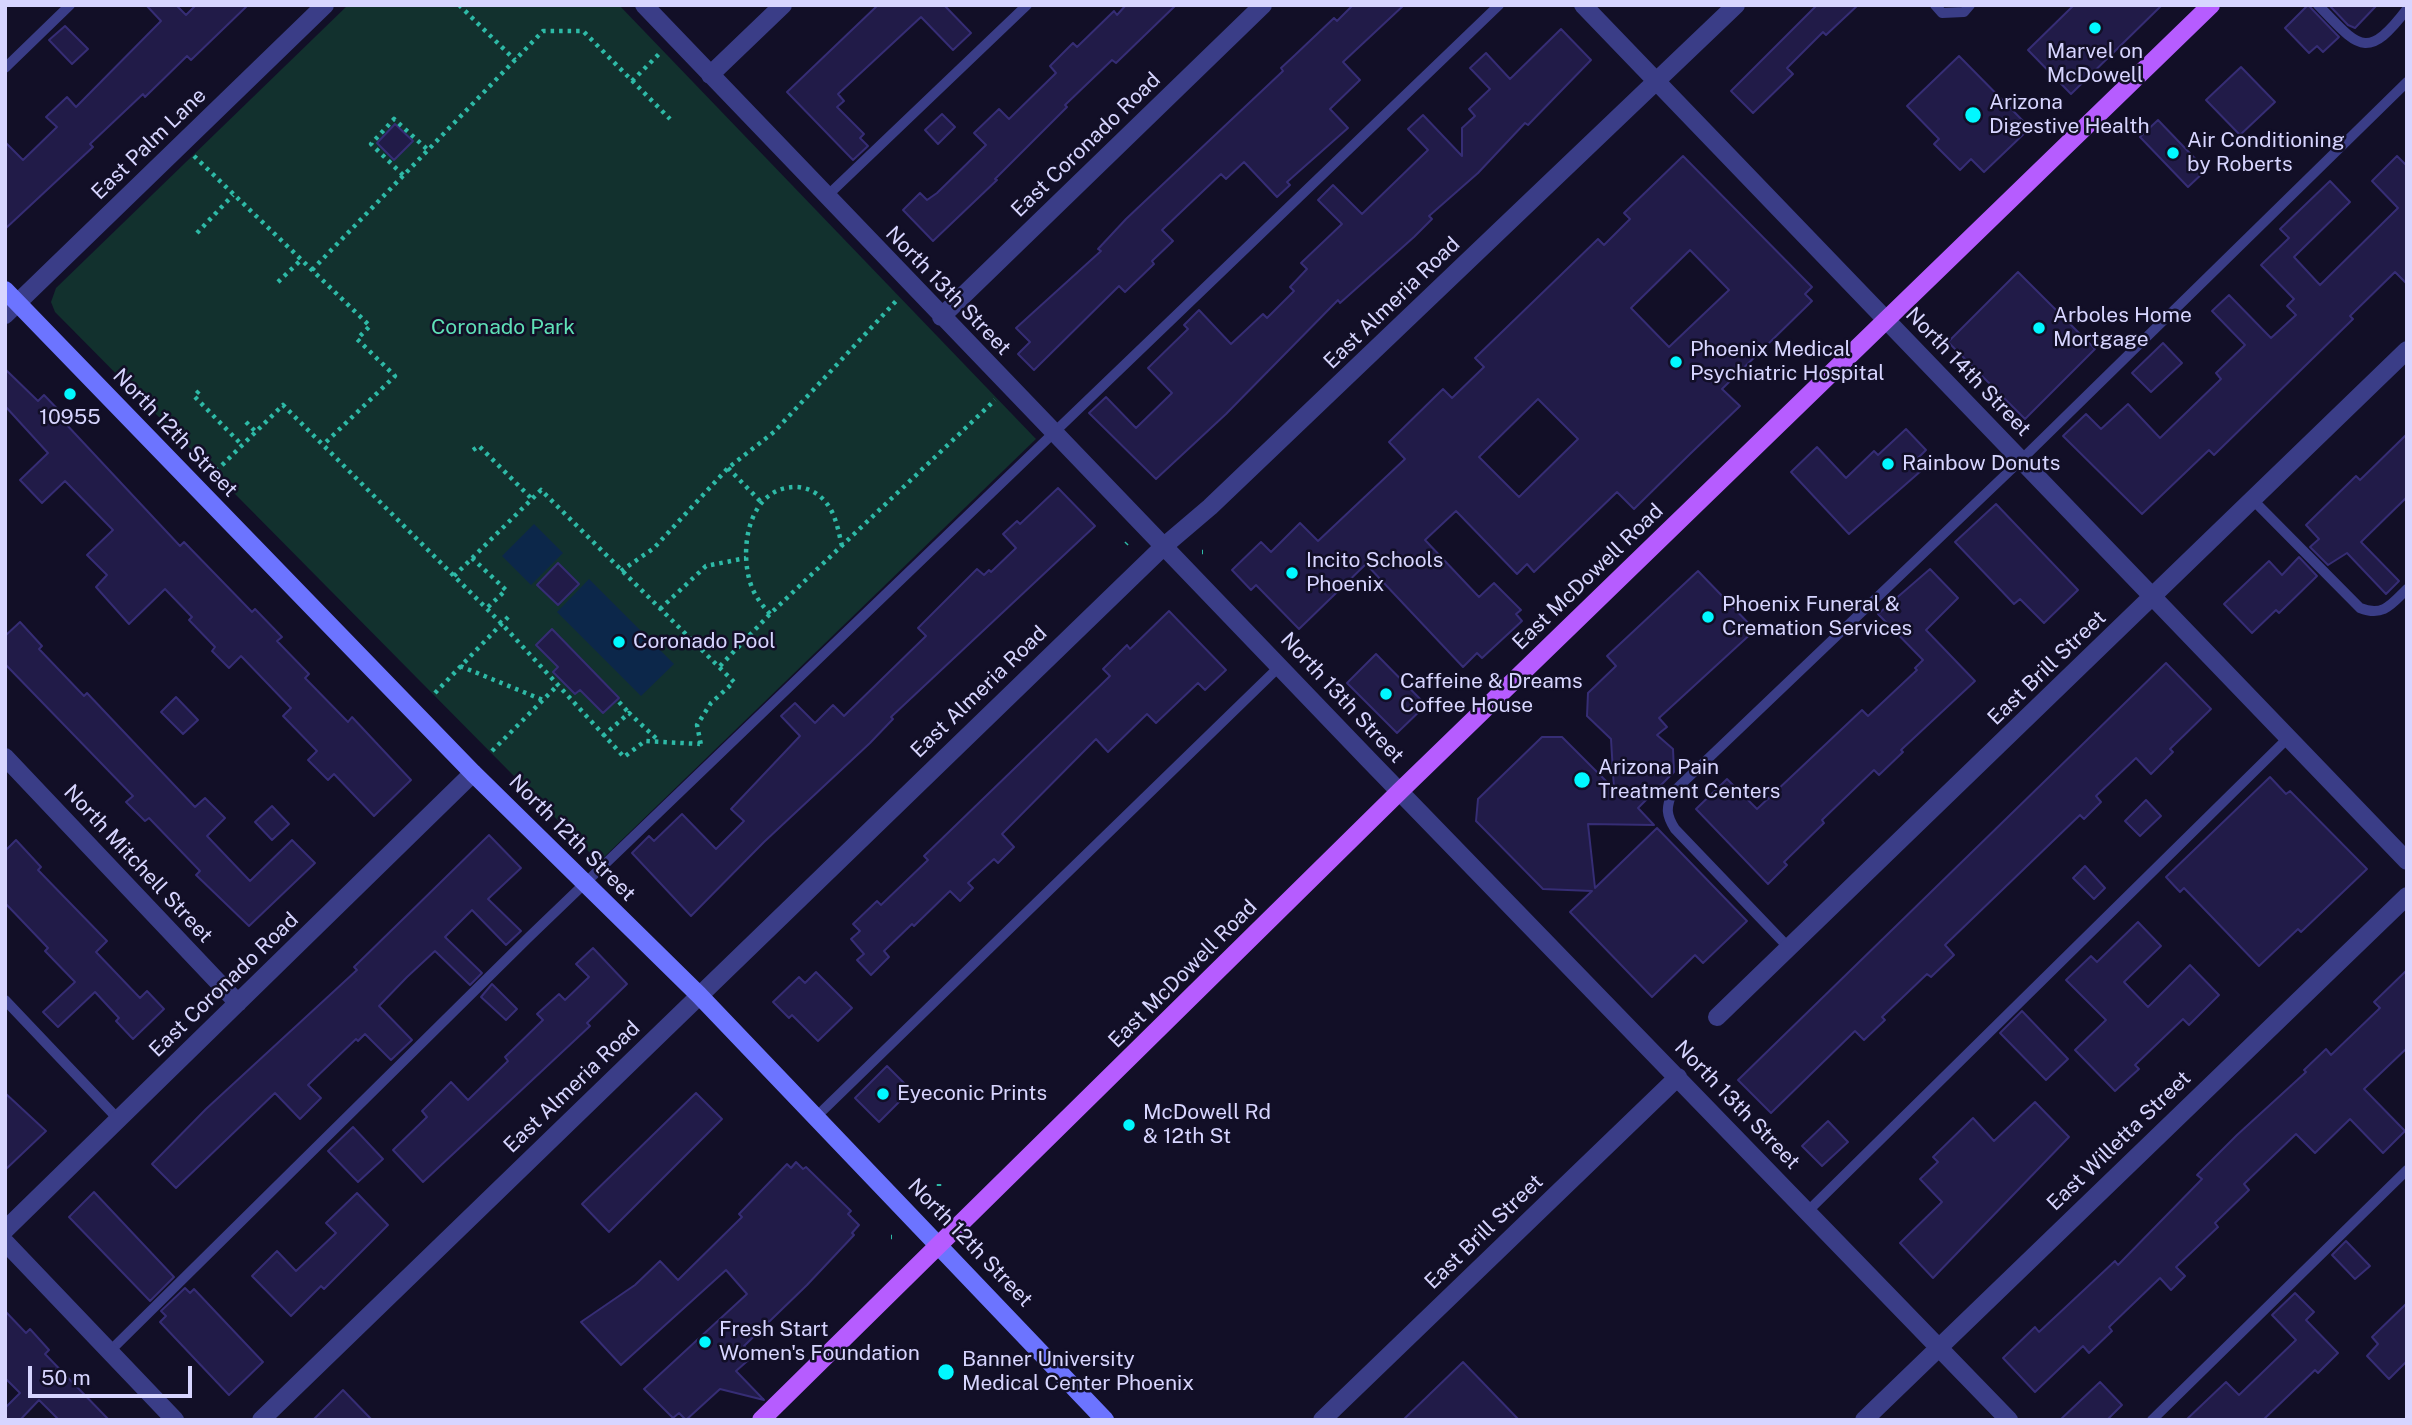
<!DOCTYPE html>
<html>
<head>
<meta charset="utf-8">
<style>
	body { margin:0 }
	#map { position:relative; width:2412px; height:1425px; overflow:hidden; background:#120f27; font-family:"Public Sans",sans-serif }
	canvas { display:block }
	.frame { position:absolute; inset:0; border:7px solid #d7d5ff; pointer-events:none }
	.scale { position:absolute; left:28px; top:1366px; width:164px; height:32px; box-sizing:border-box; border:4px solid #d7d5ff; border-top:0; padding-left:9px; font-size:21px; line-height:24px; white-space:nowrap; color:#d7d5ff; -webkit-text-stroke:5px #120f27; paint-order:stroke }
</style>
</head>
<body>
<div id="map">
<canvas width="2412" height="1425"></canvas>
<div class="frame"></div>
<div class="scale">50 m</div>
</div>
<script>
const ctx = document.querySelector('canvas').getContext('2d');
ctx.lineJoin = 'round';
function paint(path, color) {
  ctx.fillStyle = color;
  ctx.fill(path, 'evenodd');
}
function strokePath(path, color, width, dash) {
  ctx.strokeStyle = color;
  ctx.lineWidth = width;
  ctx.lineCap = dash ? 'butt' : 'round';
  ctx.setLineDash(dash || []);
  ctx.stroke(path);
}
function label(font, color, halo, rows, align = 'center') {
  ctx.font = font + ' "Public Sans",sans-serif';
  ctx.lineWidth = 5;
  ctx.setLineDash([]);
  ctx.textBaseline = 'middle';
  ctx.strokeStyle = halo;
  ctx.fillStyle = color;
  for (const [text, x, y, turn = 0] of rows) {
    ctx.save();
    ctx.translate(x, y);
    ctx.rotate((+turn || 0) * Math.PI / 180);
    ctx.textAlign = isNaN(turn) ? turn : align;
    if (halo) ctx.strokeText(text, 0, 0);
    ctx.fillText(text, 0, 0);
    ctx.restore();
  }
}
paint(new Path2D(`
	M348,5H619L1036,439L599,862L55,312L51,302L56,288Z`), '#12312e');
paint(new Path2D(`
	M534,524L563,553L531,585L502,556Z
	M589,579L674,664L641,696L557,612Z`), '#0c274a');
const building = new Path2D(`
	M146,5H176L186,15L196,5H248L191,60L187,56L145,97L143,94L90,144L93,147L5,229V142L23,160L57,127L46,117L67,97L76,107L161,21Z
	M878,5H944L971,33L953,50L921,17L838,94L844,101L837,107L864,134L860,138L868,146L853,160L787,92Z
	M1126,5H1176L1116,63L1112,60L1065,105L1067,107L995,179L997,180L933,241L903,210L920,193L927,200L937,193L986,145L974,133L999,109L1009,119L1056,73L1050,66L1073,43L1077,47L1114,11L1117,15Z
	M1353,5H1404L1343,62L1360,80L1330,109L1348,128L1287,182L1290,185L1277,197L1244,162L1226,179L1221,174L1162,230L1173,241L1152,261L1154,264L1125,292L1119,286L1034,370L1018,354L1030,342L1016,328L1101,251L1098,249L1126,219L1283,71L1281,68L1295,55L1334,18L1337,21Z
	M1817,5H1858L1826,35L1823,32L1787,68L1793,74L1753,113L1731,91Z
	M2074,5H2162L2071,94L2028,50Z
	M2308,5L2339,37L2323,52L2317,46L2309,53L2285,28Z
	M2329,5H2377L2355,28L2348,25Z
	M65,26L88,49L72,64L49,40Z
	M1561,29L1591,60L1528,125L1525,123L1478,173L1429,216L1432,219L1414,237L1340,303L1338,300L1226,414L1156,479L1089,413L1106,397L1136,428L1172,393L1148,368L1188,329L1184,325L1199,310L1231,344L1263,314L1267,318L1294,291L1290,287L1307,269L1301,263L1342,224L1318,200L1333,185L1362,214L1428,150L1408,129L1423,115L1462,156V128L1475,116L1469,109L1490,89L1470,68L1486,53L1510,79Z
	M1959,56L2030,128L1984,172L1971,159L1960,170L1934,144L1939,139L1907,106Z
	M2241,67L2275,102L2240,135L2206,100Z
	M942,114L955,127L938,144L925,130Z
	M2158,120L2206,170L2188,187L2140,137Z
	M395,124L413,141L394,160L377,143Z
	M1683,156L1812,287L1805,294L1812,301L1722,389L1740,406L1691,453L1634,509L1617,492L1534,572L1527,564L1517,574L1456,511L1425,540L1479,597L1494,583L1521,610L1516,614L1522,621L1482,658L1477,653L1463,667L1366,564L1299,629L1256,585L1251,590L1232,570L1261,542L1271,552L1300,523L1318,541L1405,459L1389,442L1443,389L1452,398L1484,367L1475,358L1598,239L1604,245L1630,219L1624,213ZM1690,250L1729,290L1669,347L1631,308ZM1538,399L1578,439L1519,497L1479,457Z
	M2397,156L2407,166V284L2395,272L2350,316L2353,319L2214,455L2209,450L2142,514L2063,436L2086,414L2101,429L2128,404L2160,438L2221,379L2216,373L2245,345L2212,311L2229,295L2271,338L2296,315L2287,306L2294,299L2261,265L2289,238L2280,229L2330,181L2350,202L2294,257L2320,285L2398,208L2372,181Z
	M2018,272L2095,349L2025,419L1948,342Z
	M2163,343L2182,363L2151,392L2132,373Z
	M5,369L38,401L44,395L68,420L65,423L180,546L184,542L252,612L255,609L282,637L277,641L309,674L305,678L348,722L352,717L411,780L374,816L334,774L328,780L308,760L317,751L283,716L291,708L241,656L229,668L212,651L215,647L189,620L192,617L165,589L129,624L96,587L107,575L87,555L113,530L65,481L42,503L20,480L48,453L5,406Z
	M1906,429L1926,450L1914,462L1922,470L1849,534L1791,472L1817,447L1846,478L1874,451L1878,455Z
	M2407,434V497L2361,542L2399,581L2386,594L2347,553L2328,565L2310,547L2319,539L2306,525L2356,476L2360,480Z
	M1058,488L1095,526L891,717L893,719L870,743L764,842L691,916L632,853L649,836L654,841L682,814L716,849L744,821L731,809L800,736L781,716L795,703L815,723L833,705L844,716L926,636L918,628L977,569L984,575L989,570L991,572L1016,548L1003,534L1017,521L1020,524Z
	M1996,504L2078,590L2044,623L2020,599L2014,604L1955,542Z
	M2299,557L2317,576L2279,613L2276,610L2252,633L2224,604L2269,561L2282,575Z
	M558,563L579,584L558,605L537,585Z
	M1930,569L1958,598L1926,630L1975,681L1901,750L1903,752L1879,775L1874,770L1822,820L1824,823L1784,862L1787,865L1768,884L1696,809L1727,779L1757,809L1862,710L1868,716L1917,670L1915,668L1923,660L1878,614Z
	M1698,571L1755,630L1659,718L1667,727L1657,735L1673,749L1674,772L1638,808L1654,825L1588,824L1595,888L1657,828L1747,921L1703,963L1695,955L1652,997L1570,912L1592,891L1543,889L1476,821L1478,799L1542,737H1562L1614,789L1611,739L1587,716L1588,693L1616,666L1607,656Z
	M1169,611L1226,670L1205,690L1198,683L1156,723L1147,714L1108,752L1096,739L1002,834L1014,847L998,863L994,859L968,883L973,888L960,901L950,891L914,926L912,924L884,951L889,957L871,975L857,960L864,954L851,939L860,931L853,924L877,901L881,905L928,860L924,856L1110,676L1103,669L1127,645L1130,649Z
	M20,622L42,646L39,649L84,696L87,693L195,807L205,798L225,818L207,836L250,881L292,840L315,863L249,926L196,875L200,871L149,818L145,821L126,802L133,796L5,664V636Z
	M552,629L619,698L603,713L580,690L575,694L553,672L558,667L536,645Z
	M1376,654L1426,705L1397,733L1347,683Z
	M2166,663L2211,709L2170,749L2173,752L2151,774L2136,758L2096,796L2101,802L2084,819L2080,815L1945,945L1954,955L1931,977L1927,974L1882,1017L1885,1020L1864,1040L1855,1031L1771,1113L1738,1080Z
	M176,697L198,720L183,734L161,712Z
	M2270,777L2286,794L2290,791L2367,869L2301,932L2298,929L2259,966L2184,888L2180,892L2166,877Z
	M2146,800L2161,816L2140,836L2125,821Z
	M272,806L289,824L272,840L255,822Z
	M489,835L521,868L488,899L521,931L506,945L472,910L445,937L482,973L470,985L435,951L407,977L379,1006L412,1040L391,1060L365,1034L358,1041L356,1039L308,1085L321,1098L300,1119L275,1093L176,1188L152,1164L206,1109L357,970L354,967Z
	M16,840L41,867L38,870L107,941L96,952L140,998L147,991L164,1009L133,1039L116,1021L119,1018L95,992L58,1027L43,1012L75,982L45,951L48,948L5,903V851Z
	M2085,866L2105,888L2094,899L2073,878Z
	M2138,922L2161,946L2124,982L2148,1007L2190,965L2219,995L2189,1025L2183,1019L2135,1065L2139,1069L2115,1091L2075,1050L2106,1020L2066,980L2091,956L2097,962Z
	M593,948L627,984L587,1023L590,1026L423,1182L393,1150L427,1117L422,1111L451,1082L468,1100L508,1061L505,1057L543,1020L537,1014L559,994L565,1000L589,977L576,964Z
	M2407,970V1048L2364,1089L2405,1131L2383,1153L2350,1119L2315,1153L2296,1134L2244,1184L2249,1190L2215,1223L2218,1227L2176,1267L2185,1276L2171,1290L2160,1278L2109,1327L2112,1331L2089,1353L2083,1346L2035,1392L2003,1358L2035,1327L2039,1332L2115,1261L2118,1265L2202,1179L2197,1175L2237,1135L2306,1072L2304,1070L2326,1049L2331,1055L2380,1008L2374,1002Z
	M816,972L852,1008L818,1041L792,1015L789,1018L773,1002L799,977L805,983Z
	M492,984L517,1009L506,1020L481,997Z
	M2022,1011L2068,1059L2046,1080L2000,1033Z
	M887,1066L911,1090L879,1122L855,1098Z
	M5,1093L46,1131L5,1170Z
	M696,1093L722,1119L609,1232L582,1204Z
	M2035,1102L2069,1137L1933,1278L1900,1243L1942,1202L1920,1179L1938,1162L1933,1157L1973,1118L1994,1141Z
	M1828,1121L1848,1142L1822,1166L1802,1146Z
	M353,1127L383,1159L358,1182L328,1151Z
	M796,1162L803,1169L806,1167L851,1211L848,1214L859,1225L852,1233L854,1235L807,1285L744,1346L753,1356L736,1371L764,1400L720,1389L686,1420L679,1413L673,1418L644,1389L747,1294L726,1270L621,1365L581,1322L635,1285L660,1261L678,1280L742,1217L739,1214L787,1164L791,1168Z
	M94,1192L174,1277L150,1301L69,1217Z
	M357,1193L388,1225L324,1289L321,1286L291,1316L252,1276L277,1251L296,1271L336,1233L326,1223Z
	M2346,1241L2370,1266L2355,1279L2332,1255Z
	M185,1288L190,1293L194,1289L263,1362L229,1395L160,1322L166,1316L161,1311Z
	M2295,1293L2314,1312L2306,1320L2338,1353L2318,1373L2315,1370L2263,1420H2186L2226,1382L2239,1395L2296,1340L2272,1315Z
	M2407,1303V1361L2389,1379L2367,1356L2378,1344L2372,1337Z
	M5,1311L26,1333L30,1329L49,1350L45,1354L109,1420H59L39,1400L20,1420H5V1408L20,1393L5,1378Z
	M1463,1362L1519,1420H1403Z
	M2100,1382L2122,1405L2107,1420H2060Z
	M343,1390L372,1420H313Z`);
paint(building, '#211b48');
strokePath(building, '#362d75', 2);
strokePath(new Path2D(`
	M459,5L515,60
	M632,81L661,52
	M194,156L370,326L357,339L395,376L323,445
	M403,175L371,144L394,119L428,150
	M197,233L233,195
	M312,270L543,31H583L670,119
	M278,282L301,260
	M199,391L194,396L242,445
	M246,422L256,432
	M473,450L479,446L532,499
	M728,468L760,501
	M216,471L283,405L502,624L624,757L645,741L700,744
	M1126,544L1127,543
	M1202,552H1203
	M472,558L506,590L487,608
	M621,571L654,548L728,468L774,432L898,299
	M454,576L541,490L734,682L711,703L697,725L701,745
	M660,609L706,566L746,558
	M770,614C761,604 754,595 750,582C739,545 750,486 797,487C812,488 824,497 831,510C837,521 839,534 842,546
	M460,666L543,700
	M720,666L770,614L995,400
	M435,693L511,614
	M619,702L629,713
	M603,736L629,713L659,741
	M492,751L558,685
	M939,1186V1184
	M891,1237H892`), '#2ebaa7', 4.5, [3.5, 5]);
strokePath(new Path2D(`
	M1935,5L1942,13L1964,12L1970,5
	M2318,5C2358,46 2366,63 2407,9
	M5,68L70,5
	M827,196L1027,5
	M2253,500L2360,608C2383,617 2391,605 2407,589
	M1789,948L1675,829C1666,815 1666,808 1672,793L2021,460L2407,82
	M5,1000L118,1119
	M816,1117L1281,665
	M1808,1211L2288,738
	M111,1350L529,937L1499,5
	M2152,1420L2407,1170`), '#3a3d87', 10);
strokePath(new Path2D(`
	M644,5L1367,758L2009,1420
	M1583,5L2407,861
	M710,75L783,5
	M5,315L325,5
	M941,317L1263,5
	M5,757L238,1003
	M1717,1017L2407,350
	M5,1230L473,773
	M5,1242L175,1420
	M261,1420L1163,547L1210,507L1736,5
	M1322,1420L1678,1077
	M1864,1420L2407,896`), '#3a3d87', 18);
strokePath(new Path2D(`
	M5,290L473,773L699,995L1105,1420`), '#6c74ff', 18);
strokePath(new Path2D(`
	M761,1420L1399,792L2211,5`), '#b65cff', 18);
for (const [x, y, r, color] of [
	[2095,28,7,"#01f8ff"],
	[1973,115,9,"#01f8ff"],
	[2173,153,7,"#01f8ff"],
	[2039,328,7,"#01f8ff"],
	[1676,362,7,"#01f8ff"],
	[70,394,7,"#01f8ff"],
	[1888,464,7,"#01f8ff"],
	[1292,573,7,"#01f8ff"],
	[1708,617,7,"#01f8ff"],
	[619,642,7,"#01f8ff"],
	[1386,694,7,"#01f8ff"],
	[1582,780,9,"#01f8ff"],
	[883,1094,7,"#01f8ff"],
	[1129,1125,7,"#01f8ff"],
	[705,1342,7,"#01f8ff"],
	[946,1372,9,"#01f8ff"]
]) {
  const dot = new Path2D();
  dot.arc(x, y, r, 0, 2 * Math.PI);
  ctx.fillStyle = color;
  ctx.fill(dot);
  strokePath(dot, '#120f27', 2.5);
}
label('21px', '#d7d5ff', '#120f27', [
	["Marvel on",2095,52,"center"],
	["McDowell",2095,76,"center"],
	["Arizona",1989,103],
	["Digestive Health",1989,127],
	["Air Conditioning",2187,141],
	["by Roberts",2187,165],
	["Arboles Home",2053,316],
	["Mortgage",2053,340],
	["Phoenix Medical",1690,350],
	["Psychiatric Hospital",1690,374],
	["10955",70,418,"center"],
	["Rainbow Donuts",1902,464],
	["Incito Schools",1306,561],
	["Phoenix",1306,585],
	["Phoenix Funeral &",1722,605],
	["Cremation Services",1722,629],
	["Coronado Pool",633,642],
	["Caffeine & Dreams",1400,682],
	["Coffee House",1400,706],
	["Arizona Pain",1598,768],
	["Treatment Centers",1598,792],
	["Eyeconic Prints",897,1094],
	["McDowell Rd",1143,1113],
	["& 12th St",1143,1137],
	["Fresh Start",719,1330],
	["Women's Foundation",719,1354],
	["Banner University",962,1360],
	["Medical Center Phoenix",962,1384]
], 'left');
label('21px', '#d7d5ff', '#120f27', [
	["East Palm Lane",149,144,-44],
	["East Coronado Road",1086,145,-44],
	["North 13th Street",948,291,46],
	["East Almeria Road",1392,303,-44],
	["North 14th Street",1968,372,46],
	["North 12th Street",175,433,46],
	["East McDowell Road",1588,577,-44],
	["East Brill Street",2047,668,-44],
	["East Almeria Road",979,692,-44],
	["North 13th Street",1342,698,47],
	["North 12th Street",572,838,45],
	["North Mitchell Street",138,864,47],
	["East McDowell Road",1183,974,-45],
	["East Coronado Road",224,985,-44],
	["East Almeria Road",572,1087,-44],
	["North 13th Street",1737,1105,46],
	["East Willetta Street",2119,1141,-44],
	["East Brill Street",1484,1232,-44],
	["North 12th Street",970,1243,46]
]);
label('21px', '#5fe1b7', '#120f27', [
	["Coronado Park",503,328]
]);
</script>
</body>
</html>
